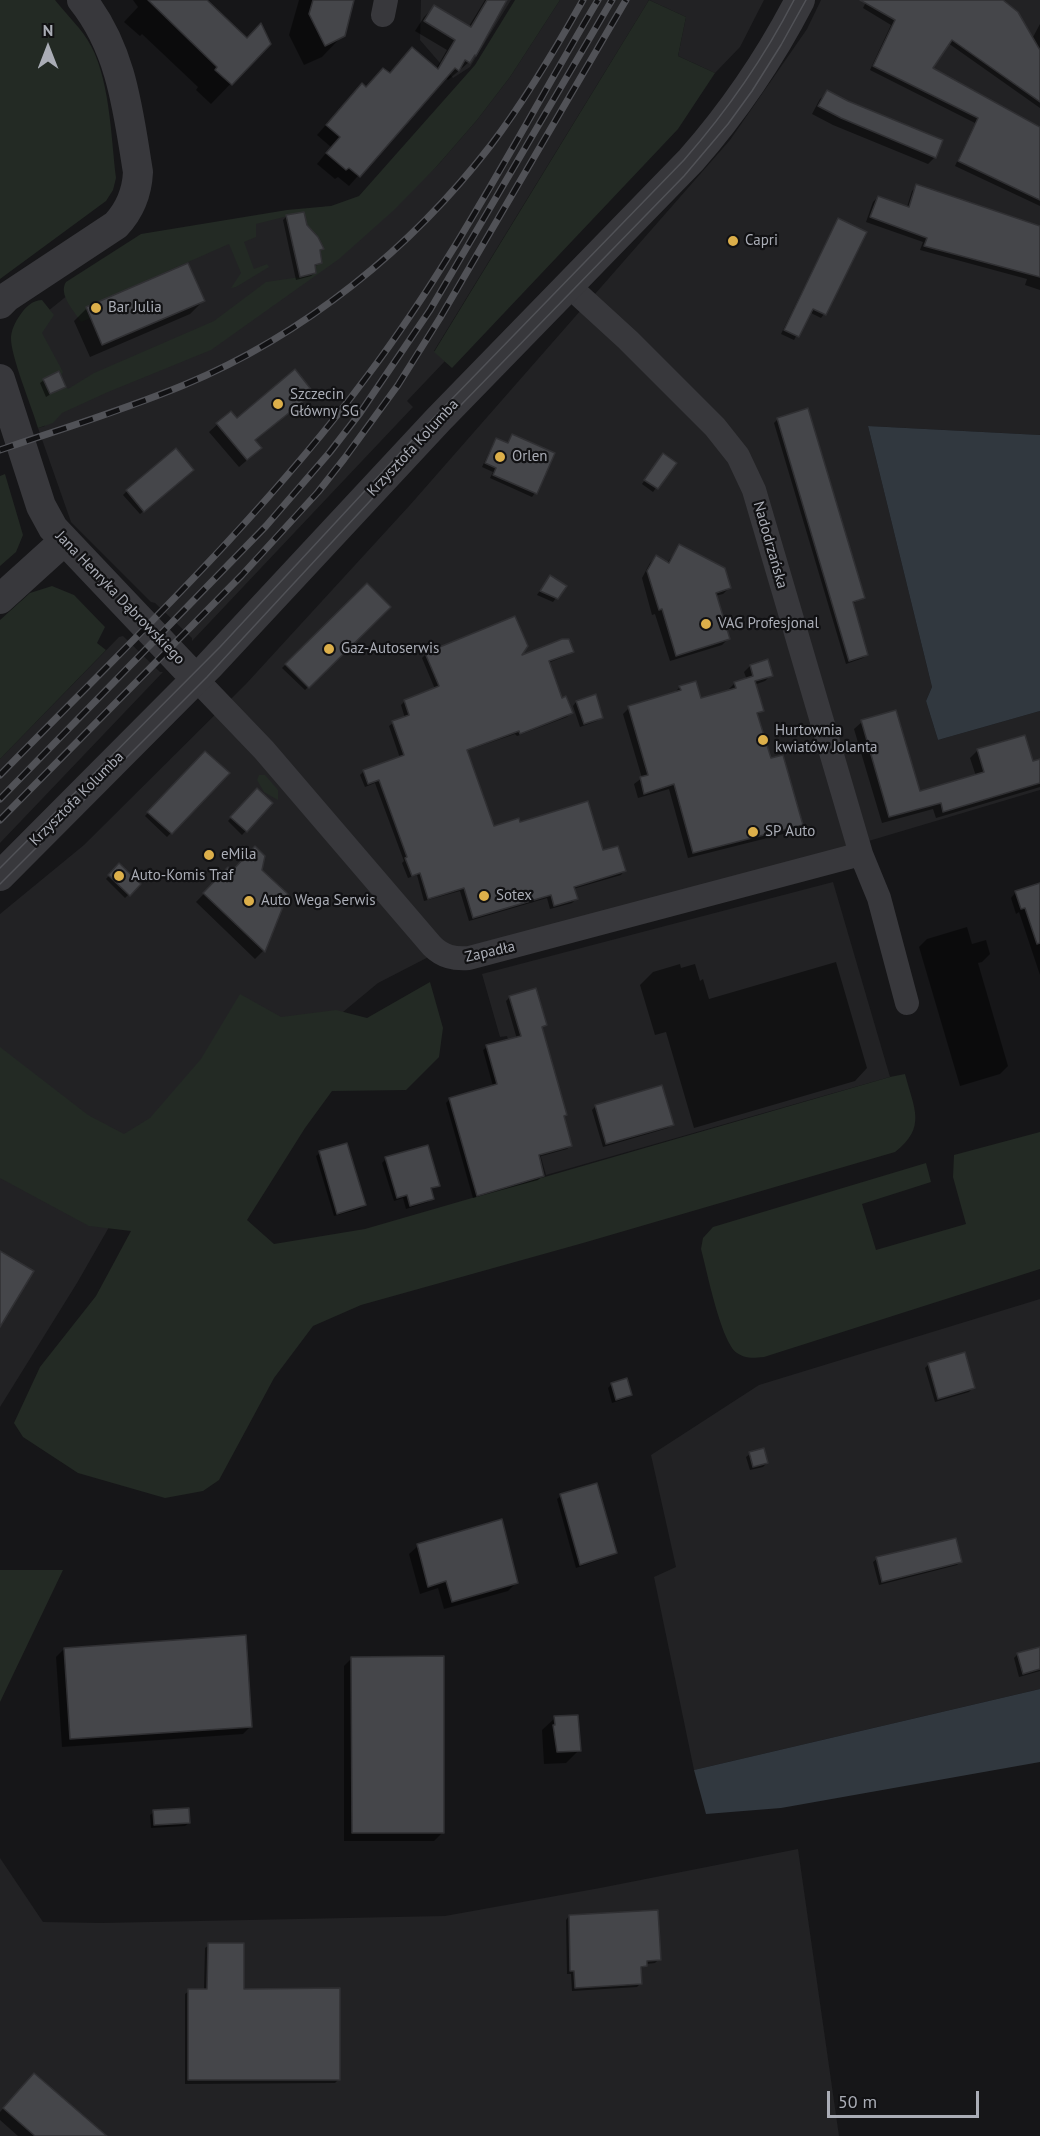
<!DOCTYPE html>
<html>
<head>
<meta charset="utf-8">
<style>
	body { margin:0 }
	#map { position:relative; width:1040px; height:2136px; overflow:hidden; background:#161618; font-family:"PT Sans",sans-serif }
	canvas { display:block }
	.north { position:absolute; left:18px; top:18px; width:60px; height:60px; -webkit-text-stroke:4px #111113; paint-order:stroke; rotate:0deg; font-size:16px; font-weight:700; line-height:24px; text-align:center; color:#aaadb6 }
	.north::after { content:''; display:block; margin:auto; width:21px; height:27px; background:#aaadb6; clip-path:polygon(50% 0,100% 100%,50% 72%,0 100%) }
	.scale { position:absolute; left:827px; top:2091px; width:152px; height:27px; box-sizing:border-box; border:3px solid #aaadb6; border-top:0; padding-left:8px; font-size:18px; line-height:21px; white-space:nowrap; color:#aaadb6; -webkit-text-stroke:4px #111113; paint-order:stroke }
</style>
</head>
<body>
<div id="map">
<canvas width="1040" height="2136"></canvas>
<div class="north">N</div>
<div class="scale">50 m</div>
</div>
<script>
const ctx = document.querySelector('canvas').getContext('2d');
ctx.lineJoin = 'round';
function paint(path, color) {
  ctx.fillStyle = color;
  ctx.fill(path, 'evenodd');
}
function strokePath(path, color, width, dash) {
  ctx.strokeStyle = color;
  ctx.lineWidth = width;
  ctx.lineCap = dash ? 'butt' : 'round';
  ctx.setLineDash(dash || []);
  ctx.stroke(path);
}
function label(font, color, halo, rows, align = 'center') {
  ctx.font = font + ' "PT Sans",sans-serif';
  ctx.lineWidth = 4.5;
  ctx.setLineDash([]);
  ctx.textBaseline = 'middle';
  ctx.strokeStyle = halo;
  ctx.fillStyle = color;
  for (const [text, x, y, turn = 0] of rows) {
    ctx.save();
    ctx.translate(x, y);
    ctx.rotate((+turn || 0) * Math.PI / 180);
    ctx.textAlign = isNaN(turn) ? turn : align;
    if (halo) ctx.strokeText(text, 0, 0);
    ctx.fillText(text, 0, 0);
    ctx.restore();
  }
}
paint(new Path2D(`
	M421,0H511L470,67L453,78L420,40Z
	M560,0H649L434,351L445,361L407,401L413,407L192,641V638L155,603L151,602L71,522L38,428L45,426L17,336L94,274L288,211L331,206L339,258L437,166L477,120L510,77Z
	M649,0H764L740,47L715,73L678,56L686,17Z
	M821,0H1040V435L868,426L932,687L926,701L938,740L1040,711V790L872,840L494,943L470,949H444L378,983L132,1187L77,1283L0,1407V914L84,845L246,684L410,505L730,140L807,29Z
	M123,636L160,672H163L0,843V759L119,637Z
	M833,882L890,1077L546,1175L507,1036L500,1037L482,974Z
	M1040,1299V1689L694,1770L654,1577L676,1567L651,1455L759,1385Z
	M798,1849L839,2136H0V1858L43,1922L101,1923L445,1916L600,1888Z`), '#222224');
paint(new Path2D(`
	M0,0H55C65,13 78,25 87,39C110,74 111,137 116,178L113,190L106,201L0,279Z
	M515,0H560L510,77L477,120L437,166L394,210L339,259L211,350L108,392L62,413L53,423L38,428C32,407 10,355 11,337C12,327 17,319 23,311C28,305 34,300 42,300L54,315L42,333L63,372L61,376L59,372L43,379L50,394L66,387L68,389L94,373L214,321L266,282L300,277L316,272L315,265L322,263L320,250L322,249C321,240 317,235 310,229L308,228L304,212L256,224V237L244,242L254,269L267,264L269,267L236,287L231,288L241,273L229,244L86,307L91,318L81,322C74,311 58,294 66,282L141,234L287,210L331,206L359,196L475,65Z
	M649,0L686,17L678,56L715,73L678,129L452,368L434,352Z
	M5,474L23,535L16,552L0,566V476Z
	M52,586L74,595L105,627L97,643L106,650L0,759V620L30,593Z
	M259,775H265L278,790V800L264,792L257,780Z
	M430,982L443,1028L439,1057L406,1090L332,1091L305,1128L247,1220L274,1244L365,1229L890,1077L905,1074C914,1109 927,1127 895,1152L583,1243L361,1305L313,1326L274,1378L219,1480L203,1491L165,1498L78,1473L23,1437L14,1423L40,1367L96,1296L131,1231L89,1226L0,1178V1047L88,1115L124,1134L150,1118L201,1059L240,994L281,1017L336,1010L367,1018Z
	M1040,1132V1269L764,1357C753,1358 746,1359 737,1353C721,1342 707,1271 701,1249L703,1238L713,1227L926,1163L931,1182L862,1204L876,1250L966,1224L953,1177L954,1155Z
	M0,1570H63L0,1702Z`), '#232a24');
paint(new Path2D(`
	M868,426L1040,435V711L938,740L926,701L932,687Z
	M1040,1689V1762L781,1808L706,1814L694,1770Z`), '#31383f');
paint(new Path2D(`
	M133,0H204L247,40L269,44L211,104L196,90L198,87L142,34L140,36L124,22L138,7Z
	M299,0H353L343,35L322,57L304,65L289,35Z
	M485,0H505L469,62L448,80L445,78L349,186L338,177L335,179L317,164L331,147L317,135L352,95L389,74L436,69L447,50L415,31L424,17L434,7L468,28Z
	M867,0H1001L1032,39L1040,24V108L948,43L930,69L1040,129V206L955,166L975,123L870,70L891,25L863,8Z
	M828,92L935,157L928,164L833,125L812,114L820,99Z
	M917,186L1040,228V290L1025,285L1027,279L920,250L923,242L866,222L873,202L878,197L907,207L912,191Z
	M287,216L306,226L322,249L318,252L321,263L314,267L315,273L311,276L296,280L283,220Z
	M839,220L824,314L821,318L809,312L794,340L781,334L835,224Z
	M203,301L190,314L90,357L74,321L87,308Z
	M44,380L64,386L46,397L40,383Z
	M305,400L254,441L252,456L239,467L209,432L230,413L237,421Z
	M778,419L863,598L852,604L866,655L863,658L846,664L774,423Z
	M513,436L535,493L532,497L490,478L493,472L482,467L493,444L497,440L506,444Z
	M660,459L674,463L653,492L642,484Z
	M188,473L140,514L123,495L127,491Z
	M680,546L729,588L723,594L715,596L728,639L722,645L670,661L655,614L652,615L642,578L650,563L656,557L667,563Z
	M547,580L565,586L553,602L537,595Z
	M367,585L389,607L305,690L282,668Z
	M572,651L568,655L548,663L562,700L571,713L567,717L517,736L515,734L466,751L493,828L519,824L602,852L624,871L621,875L573,889L576,899L572,903L550,909L547,898L469,921L460,891L424,901L417,875L408,878L402,863L404,861L375,783L365,787L360,775L364,771L400,758L389,726L393,723L405,718L401,705L405,701L435,689L422,658L426,654L518,658Z
	M750,666L771,675L765,681L754,685L762,710L756,716L770,760L801,825L795,831L688,858L669,789L638,798L634,784L642,778L623,714L629,708L674,693L680,687L700,700L730,692L729,689L735,683L747,680L744,672Z
	M576,702L601,717L597,721L580,727L573,706Z
	M862,722L919,793L976,776L970,758L977,751L1032,762L1040,760V787L936,818L933,809L882,823L854,729Z
	M205,753L228,773L167,837L145,816Z
	M257,790L271,803L242,835L228,821Z
	M119,865L139,884L125,898L106,879Z
	M228,869L232,873L261,870L286,895L263,951L255,959L196,902Z
	M1040,884V975L1019,912L1016,914L1011,898L1016,892Z
	M967,927L972,944L986,940L990,954L982,962L978,963L1008,1066L1000,1074L960,1086L919,947L927,939Z
	M836,962L867,1068L855,1081L694,1128L666,1032L655,1035L640,985L653,972L680,964L681,968L695,964L700,981L703,979L709,999Z
	M510,997L545,1025L541,1029L570,1146L567,1149L538,1157L542,1176L538,1180L473,1198L446,1103L450,1099L493,1086L483,1050L487,1047L517,1039L506,1001Z
	M596,1106L672,1124L668,1128L603,1147L592,1110Z
	M320,1153L364,1205L360,1209L334,1216L316,1156Z
	M386,1159L438,1185L430,1190L432,1199L428,1202L406,1209L403,1198L394,1201L382,1163Z
	M929,1364L973,1388L969,1392L935,1402L925,1368Z
	M612,1384L631,1394L627,1398L612,1403L608,1388Z
	M750,1454L767,1463L763,1467L750,1470L746,1457Z
	M561,1496L615,1553L611,1556L576,1568L557,1499Z
	M418,1546L516,1583L508,1591L444,1609L438,1588L420,1594L409,1554Z
	M877,1559L961,1561L957,1565L879,1585L873,1562Z
	M1040,1648V1671L1019,1677L1014,1658L1018,1654Z
	M64,1649L251,1726L243,1734L62,1747L56,1657Z
	M352,1658L443,1832L434,1841H344V1666Z
	M555,1718L579,1750L566,1763L544,1764L542,1730Z
	M154,1812L189,1823L185,1826L151,1828L150,1815Z
	M569,1916L659,1959L655,1963L646,1964L640,1970L641,1983L637,1987L572,1991L571,1974H567L566,1920Z
	M209,1945L243,1990L339,2079L335,2083L185,2084V1994L189,1991L204,1990L205,1948Z
	M26,2083L104,2136H18L0,2120V2112Z`), '#0007');
const building = new Path2D(`
	M148,0H207L247,38L261,23L271,44L232,85L215,70L217,67Z
	M313,0H354L345,36L325,46L309,14Z
	M487,0H507L476,56L475,55L470,63L465,60L459,71L455,68L360,177L349,168L346,170L326,153L340,137L326,125L362,83L366,87L383,68L390,73L412,47L438,69L455,40L424,21L434,5L471,27Z
	M860,0H1003L1018,12L1040,50V102L952,40L933,68L1040,127V200L958,161L978,118L873,66L895,20Z
	M827,90L848,101L943,140L936,158L841,118L818,106Z
	M916,184L1040,226V277L924,246L927,238L870,217L878,196L909,207Z
	M304,212L307,225L318,237L324,249L320,250L322,263L315,265L316,273L300,277L286,215Z
	M838,218L867,232L826,315L813,309L799,337L784,330Z
	M188,263L205,301L102,345L86,307Z
	M295,369L314,393L255,440L262,448L247,460L216,423L231,411L237,418Z
	M59,371L66,387L50,394L43,379Z
	M808,408L865,598L853,602L868,655L849,661L777,418Z
	M512,434L555,453L537,494L493,475L496,468L485,463L496,438L508,443Z
	M176,448L194,470L144,512L126,490Z
	M663,453L677,463L658,489L644,480Z
	M679,544L725,568L731,588L716,593L730,639L676,656L662,609L659,610L647,571L656,555L669,563Z
	M550,575L567,586L558,599L540,591Z
	M367,583L391,607L309,688L285,664Z
	M515,616L528,646L522,655L562,639H569L574,652L549,661L562,698L566,696L573,713L520,734L519,731L467,750L494,826L519,818L520,822L588,801L603,850L618,846L626,871L574,887L578,899L554,906L551,895L473,918L464,888L428,899L420,873L412,876L405,858L407,857L379,780L368,784L363,770L404,755L392,721L409,715L404,700L439,686L425,653Z
	M768,659L773,676L755,681L764,711L757,713L771,758L783,755L803,825L693,853L674,784L644,794L640,777L648,775L628,706L681,690L679,686L696,681L701,698L736,688L734,682L753,676L750,665Z
	M596,694L603,718L584,724L576,701Z
	M896,710L920,791L984,772L977,749L1025,735L1033,761L1040,759V783L943,812L941,803L889,817L861,720Z
	M205,751L230,773L172,834L147,812Z
	M257,788L273,803L247,832L230,817Z
	M255,846L265,856L262,870L288,894L265,952L203,893L228,867L232,871Z
	M119,863L141,884L130,896L108,875Z
	M1040,883V943L1037,944L1025,908L1021,909L1015,891Z
	M536,988L547,1025L542,1027L567,1115L564,1116L572,1146L539,1155L544,1176L477,1196L449,1098L497,1084L486,1045L521,1036L509,996Z
	M662,1085L674,1125L606,1144L595,1105Z
	M347,1143L366,1205L337,1214L319,1151Z
	M428,1145L440,1186L431,1188L434,1199L410,1206L407,1195L397,1198L385,1157Z
	M0,1251L34,1271L0,1327Z
	M965,1352L975,1388L938,1399L928,1363Z
	M627,1378L632,1395L616,1400L611,1383Z
	M764,1448L768,1463L753,1467L749,1452Z
	M597,1483L617,1553L580,1565L560,1494Z
	M502,1519L518,1583L452,1602L446,1581L428,1587L417,1544Z
	M956,1538L962,1562L882,1582L876,1557Z
	M246,1635L252,1727L70,1739L64,1648Z
	M1040,1647V1669L1023,1674L1017,1653Z
	M444,1656V1833H352L351,1657Z
	M578,1715L581,1751L557,1752L553,1725H555L554,1716Z
	M189,1808L190,1823L154,1825L153,1810Z
	M658,1910L661,1960L647,1961V1966L641,1967L642,1984L575,1988L574,1971H570L569,1915Z
	M208,1943H244V1989L340,1988V2080H188V1989H207Z
	M34,2073L107,2136H35L3,2108Z`);
paint(building, '#45464a');
strokePath(building, '#303033', 1.5);
strokePath(new Path2D(`
	M383,15L386,0
	M569,286L628,340L715,427L738,456L754,490L861,854L879,898L907,1003
	M196,679L264,750L432,946C443,957 454,959 469,958L861,854`), '#38383c', 24);
strokePath(new Path2D(`
	M0,304L7,297L116,225C130,210 137,193 138,172C128,111 122,50 82,0
	M0,379L41,506L53,528L196,679
	M0,599L64,541
	M0,876L208,667L438,420L691,160C734,111 770,58 800,0`), '#38383c', 30);
strokePath(new Path2D(`
	M0,868L220,647L414,438L684,160C727,111 764,58 794,0
	M0,884L207,677L421,446L684,176L728,124L752,91L781,45L806,0`), '#515257', 1.5);
const rail = new Path2D(`
	M0,450C61,429 124,410 184,385C304,335 411,249 491,145C525,100 555,50 583,0
	M0,775C126,646 261,519 368,375C456,258 523,126 598,0
	M0,799L266,526L330,452L360,413L430,310L612,0
	M0,820L242,575L318,492L344,459L398,385L440,318L626,0`);
strokePath(rail, '#515257', 7);
strokePath(rail, '#111113', 4.5, [14]);
for (const [x, y, r, color] of [
	[733,241,6,"#dcaf4a"],
	[96,308,6,"#dcaf4a"],
	[278,404,6,"#dcaf4a"],
	[500,457,6,"#dcaf4a"],
	[706,624,6,"#dcaf4a"],
	[329,649,6,"#dcaf4a"],
	[763,740,6,"#dcaf4a"],
	[753,832,6,"#dcaf4a"],
	[209,855,6,"#dcaf4a"],
	[119,876,6,"#dcaf4a"],
	[484,896,6,"#dcaf4a"],
	[249,901,6,"#dcaf4a"]
]) {
  const dot = new Path2D();
  dot.arc(x, y, r, 0, 2 * Math.PI);
  ctx.fillStyle = color;
  ctx.fill(dot);
  strokePath(dot, '#111113', 2);
}
label('15px', '#aaadb6', '#111113', [
	["Capri",745,241],
	["Bar Julia",108,308],
	["Szczecin",290,395],
	["Główny SG",290,412],
	["Orlen",512,457],
	["VAG Profesjonal",718,624],
	["Gaz-Autoserwis",341,649],
	["Hurtownia",775,731],
	["kwiatów Jolanta",775,748],
	["SP Auto",765,832],
	["eMila",221,855],
	["Auto-Komis Traf",131,876],
	["Sotex",496,896],
	["Auto Wega Serwis",261,901]
], 'left');
label('15px', '#aaadb6', '#111113', [
	["Krzysztofa Kolumba",413,448,-47],
	["Nadodrzańska",770,545,74],
	["Jana Henryka Dąbrowskiego",120,598,46],
	["Krzysztofa Kolumba",77,799,-45],
	["Zapadła",490,952,-13]
]);
</script>
</body>
</html>
